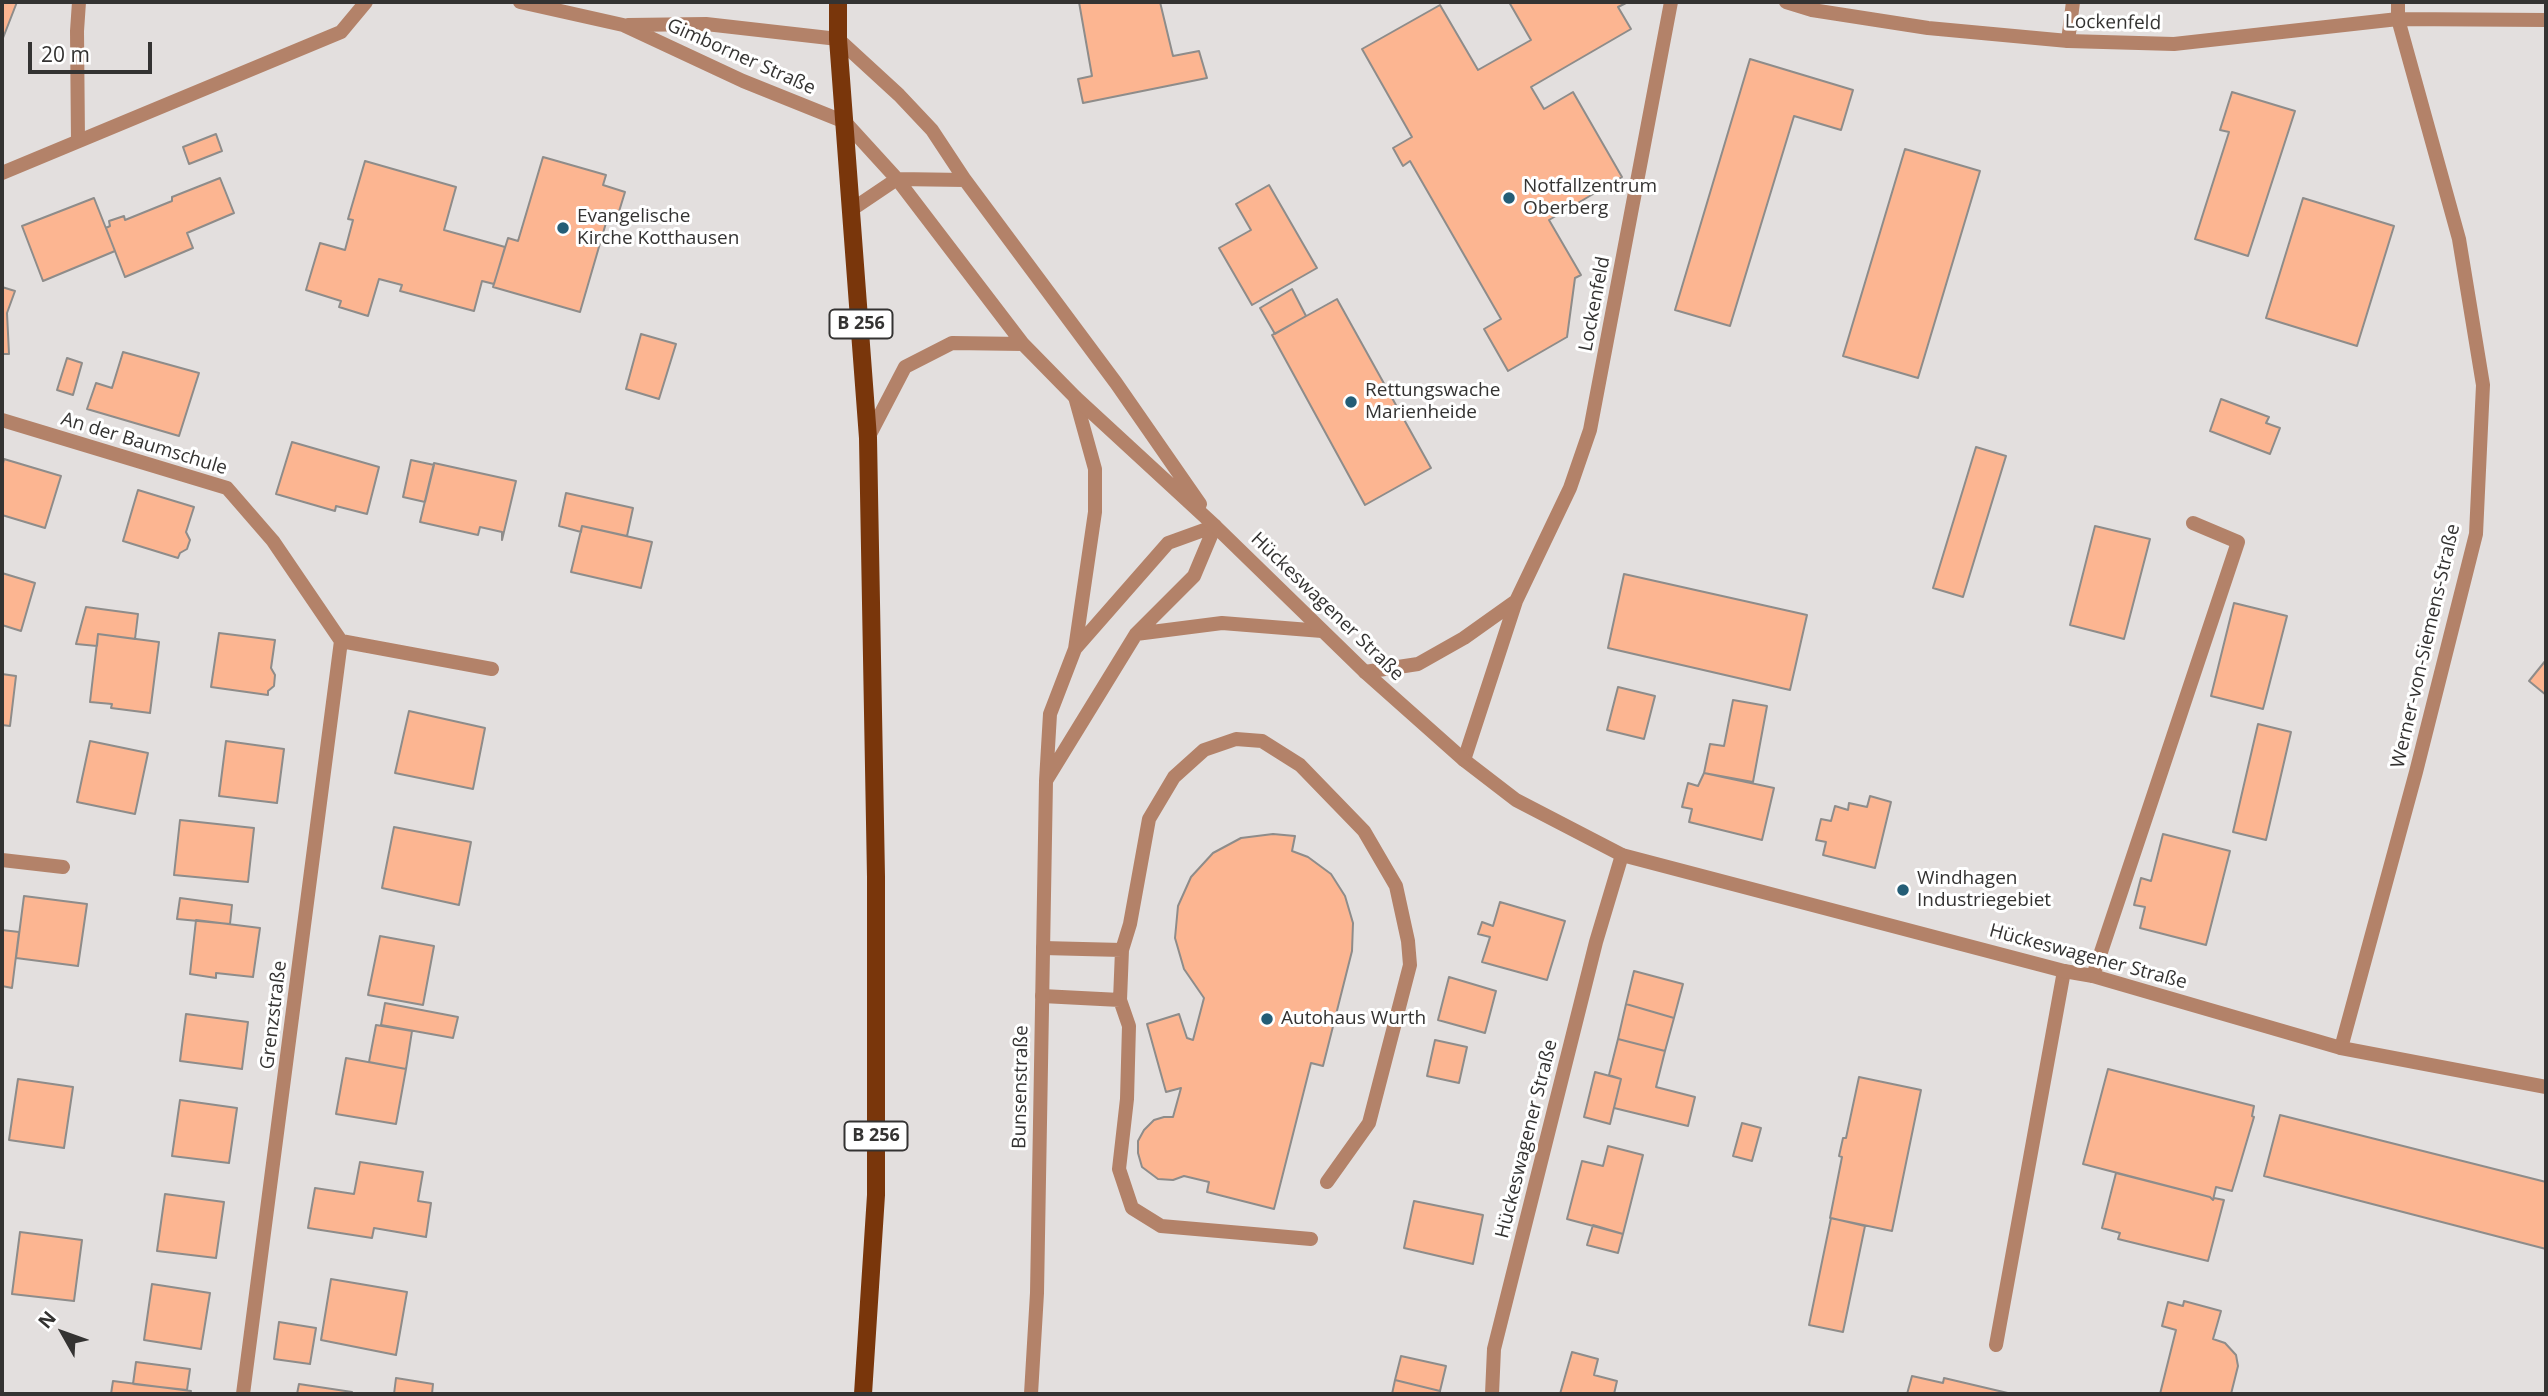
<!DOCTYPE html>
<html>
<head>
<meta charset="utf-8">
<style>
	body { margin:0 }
	#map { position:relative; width:2548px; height:1396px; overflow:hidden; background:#e3dfde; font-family:"Open Sans",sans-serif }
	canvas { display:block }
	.frame { position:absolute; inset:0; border:4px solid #343332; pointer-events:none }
	.north { position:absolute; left:28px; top:1298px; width:70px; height:70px; -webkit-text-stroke:5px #fff; paint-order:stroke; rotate:310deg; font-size:19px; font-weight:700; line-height:28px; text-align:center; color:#343332 }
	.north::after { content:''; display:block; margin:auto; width:24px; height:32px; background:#343332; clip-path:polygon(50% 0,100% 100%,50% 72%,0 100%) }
	.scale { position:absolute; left:28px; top:42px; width:124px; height:32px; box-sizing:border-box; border:4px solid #343332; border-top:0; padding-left:9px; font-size:21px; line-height:24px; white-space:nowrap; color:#343332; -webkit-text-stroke:5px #fff; paint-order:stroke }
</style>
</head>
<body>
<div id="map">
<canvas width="2548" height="1396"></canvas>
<div class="frame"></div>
<div class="north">N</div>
<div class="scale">20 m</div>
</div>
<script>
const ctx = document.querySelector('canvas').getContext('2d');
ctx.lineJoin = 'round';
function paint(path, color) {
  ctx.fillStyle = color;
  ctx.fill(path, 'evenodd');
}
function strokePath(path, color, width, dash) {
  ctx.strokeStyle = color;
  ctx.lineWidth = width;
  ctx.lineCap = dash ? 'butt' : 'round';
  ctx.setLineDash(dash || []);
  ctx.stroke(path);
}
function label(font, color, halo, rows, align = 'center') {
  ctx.font = font + ' "Open Sans",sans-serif';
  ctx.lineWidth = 6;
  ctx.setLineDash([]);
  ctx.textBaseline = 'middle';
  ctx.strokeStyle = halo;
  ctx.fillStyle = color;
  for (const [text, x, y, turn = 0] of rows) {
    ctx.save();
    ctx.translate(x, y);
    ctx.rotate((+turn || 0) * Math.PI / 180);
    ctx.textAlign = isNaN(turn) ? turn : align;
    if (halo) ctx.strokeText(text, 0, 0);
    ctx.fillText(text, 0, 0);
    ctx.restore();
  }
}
const building = new Path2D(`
	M2,2H17L3,38H2Z
	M1079,2H1160L1173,56L1199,51L1207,78L1083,103L1078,79L1092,76Z
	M1509,2H1628L1618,7L1631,29L1531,87L1544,109L1573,92L1622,177L1549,220L1581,275L1575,278L1567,337L1508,371L1484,329L1501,319L1410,161L1403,166L1393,148L1412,137L1362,49L1440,5L1478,70L1531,40Z
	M1750,59L1853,90L1841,130L1794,116L1730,326L1675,310Z
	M2232,92L2295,111L2248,256L2195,239L2229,132L2220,130Z
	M216,134L222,151L189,164L183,147Z
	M1905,149L1980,171L1918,378L1843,356Z
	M543,157L606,175L603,185L625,192L617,218L608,216L580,312L493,287L508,238L518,241Z
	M365,161L456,187L444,230L505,247L494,284L482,281L474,311L400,291L402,285L379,279L368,316L339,307L341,301L306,290L320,243L345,250L353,220L348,219Z
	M220,178L234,213L187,233L193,248L125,277L106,228L110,226L109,221L124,216L125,220L172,201V197Z
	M1269,185L1317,268L1252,305L1219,248L1251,230L1236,204Z
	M94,198L115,251L43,281L22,226Z
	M2303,198L2394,226L2357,346L2266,318Z
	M2,287L15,291L7,313L9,354H2Z
	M1292,289L1306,316L1275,334L1260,308Z
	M1337,299L1431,468L1365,505L1272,335Z
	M641,334L676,344L659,399L626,389Z
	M123,352L199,373L179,436L87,409L96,383L112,388Z
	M67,358L82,363L73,395L57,390Z
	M2221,399L2269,417L2266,423L2280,428L2270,454L2210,431Z
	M292,442L379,467L367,514L336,506L335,511L276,494Z
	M1976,447L2006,456L1963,597L1933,588Z
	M4,459L61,476L45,528L2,515V468Z
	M411,460L434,465L425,502L403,497Z
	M434,463L516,481L502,540V532L480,527L478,535L420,522Z
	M138,490L194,507L186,532L190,540L187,549L180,553L178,558L123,541Z
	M566,493L633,508L627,536L582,526L581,532L559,526Z
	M582,526L652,542L641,588L571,572Z
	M2095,526L2150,539L2124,639L2070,625Z
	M2,573L35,583L21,631L2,625Z
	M1624,574L1807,615L1790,690L1608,648Z
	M2234,603L2287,616L2263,709L2211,696Z
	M86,607L138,614L135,639L98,634L97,646L76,644Z
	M219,633L275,640L271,668L275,675L274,686L268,691V695L211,687Z
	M98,634L159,642L150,713L111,708L112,704L90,702Z
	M2546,660V695L2529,681Z
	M2,674L16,676L10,726L2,725Z
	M1618,687L1655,696L1644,739L1607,730Z
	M1733,700L1767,706L1753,782L1704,773L1710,744L1724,746Z
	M409,711L485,728L473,789L395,773Z
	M2258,724L2291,732L2266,840L2233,832Z
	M90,741L148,753L135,814L77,802Z
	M226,741L284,749L277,803L219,796Z
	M1704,773L1774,788L1762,840L1689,822L1692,809L1682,807L1688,783L1698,786Z
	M1870,796L1891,802L1875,868L1823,855L1826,842L1816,840L1821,819L1831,821L1835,806L1848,810L1849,803L1867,807Z
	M180,820L254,828L248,882L174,875Z
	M394,827L471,842L459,905L382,888Z
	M1273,834L1295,836L1292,851L1308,857L1331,874L1345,896L1353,923L1352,951L1323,1066L1311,1063L1274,1209L1207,1192L1209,1182L1184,1176L1173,1180L1158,1179L1142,1167L1138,1153V1141L1144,1130L1154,1120L1164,1117H1173L1181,1088L1166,1092L1147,1024L1179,1014L1187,1038L1193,1040L1204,998L1184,969L1175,938L1178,906L1191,877L1213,853L1241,838Z
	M2163,834L2230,851L2206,945L2140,928L2145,907L2134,905L2141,878L2151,881Z
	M24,896L87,904L78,966L16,958Z
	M180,898L232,905L230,924L177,919Z
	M1500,902L1565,921L1547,980L1482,962L1490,937L1478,934L1482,922L1493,926Z
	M196,920L260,928L253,977L216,973V978L190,974Z
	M2,930L19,932L12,988L2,986Z
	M380,936L434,946L423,1005L368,995Z
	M1634,971L1683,984L1674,1018L1626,1004Z
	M1449,977L1496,991L1485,1033L1438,1020Z
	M385,1003L458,1017L453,1038L381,1025Z
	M1626,1004L1674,1018L1665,1051L1618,1039Z
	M186,1014L248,1022L242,1069L180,1061Z
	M376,1025L412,1031L406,1069L369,1062Z
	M1618,1039L1665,1051L1656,1087L1695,1097L1688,1126L1614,1108L1621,1079L1609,1075Z
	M1435,1040L1467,1047L1459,1083L1427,1076Z
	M346,1058L406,1069L396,1124L336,1114Z
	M2108,1069L2254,1106L2252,1116L2254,1117L2232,1191L2216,1187L2213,1200L2210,1197L2083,1164Z
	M1595,1072L1621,1079L1610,1124L1584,1117Z
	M1859,1077L1921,1090L1892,1231L1830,1218L1842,1157L1839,1156L1843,1138H1846Z
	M18,1079L73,1087L64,1148L9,1140Z
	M180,1100L237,1108L229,1163L172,1156Z
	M2280,1115L2546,1182V1249L2264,1176Z
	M1742,1123L1761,1128L1752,1161L1733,1156Z
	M1608,1146L1643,1155L1623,1234L1567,1219L1582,1161L1603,1166Z
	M360,1162L423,1172L418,1201L431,1203L426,1237L374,1228L372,1238L308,1228L315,1188L354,1194Z
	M2116,1173L2210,1197L2213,1200L2214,1198L2224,1200L2208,1261L2118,1239L2120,1233L2102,1228Z
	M165,1194L224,1202L216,1258L157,1251Z
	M1414,1201L1483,1215L1473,1264L1404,1248Z
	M1831,1218L1865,1226L1843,1332L1809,1325Z
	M1593,1225L1623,1234L1618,1253L1587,1245Z
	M20,1232L82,1240L74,1301L12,1294Z
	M331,1279L407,1292L396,1355L321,1340Z
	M152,1284L210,1293L201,1349L144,1340Z
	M2184,1301L2221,1311L2213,1339L2225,1343L2236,1355L2238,1366L2231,1394H2160L2176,1330L2162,1326L2168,1302L2183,1306Z
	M279,1322L316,1328L310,1364L274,1359Z
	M1572,1352L1598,1359L1594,1375L1617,1381L1614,1394H1560Z
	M1401,1356L1446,1366L1440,1391L1395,1380Z
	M136,1362L190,1369L187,1390L133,1384Z
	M1912,1376L1943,1383L1944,1378L2012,1394H1907Z
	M396,1378L433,1384L432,1394H394Z
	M1395,1380L1440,1391V1394H1392Z
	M113,1381L191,1391L190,1394H111Z
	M299,1384L352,1392L351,1394H297Z`);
paint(building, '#fcb591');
strokePath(building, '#8e8c8a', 2);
strokePath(new Path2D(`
	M2068,41L2073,2
	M1365,672L1418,664L1464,638L1516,601
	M1464,760L1516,601L1570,488L1590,430L1671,2
	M1043,948L1122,950
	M2093,976L2238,542L2193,523
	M1042,996L1120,1000
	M1311,1239L1161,1226L1132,1208L1119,1169L1127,1099L1129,1026L1120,1000L1122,950L1130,924L1149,819L1174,777L1204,750L1236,739L1262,741L1300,765L1364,831L1396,886L1408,941L1410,965L1369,1123L1327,1182
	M1996,1345L2064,971`), '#b38269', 14);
strokePath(new Path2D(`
	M1786,2L1812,10L1928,28L2068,41L2174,44L2398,19L2546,20
	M78,141L77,31L79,2
	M2,173L341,32L366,2
	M1075,397L1095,469V512L1075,649
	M2,420L227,488L273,541L341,641L492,669
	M1136,634L1222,623L1322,631
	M1047,779L1136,634L1194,576L1215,526
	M2,860L63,867
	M2341,1048L2416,772L2476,534L2483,385L2459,239L2398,19V2
	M243,1394L341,641
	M1031,1394L1037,1293L1046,781L1050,714L1075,649L1168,543L1215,526
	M1492,1394L1494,1349L1596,942L1622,855`), '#b38269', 14);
strokePath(new Path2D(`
	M520,2L623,25L743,81L845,122L897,179L1023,344L1075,397L1215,526L1365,672L1464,760L1516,800L1622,855L2064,971L2093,976L2341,1048L2546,1087
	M628,25L706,24L838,39L899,95L932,130L965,180L1116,383L1200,504
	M851,210L897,179L965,180
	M868,438L905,367L952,343L1023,344`), '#b38269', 14);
strokePath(new Path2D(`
	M838,2V39L868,438L876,877V1195L863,1394`), '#79360b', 18);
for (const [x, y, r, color] of [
	[1509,198,7,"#245d76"],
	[563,228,7,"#245d76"],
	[1351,402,7,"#245d76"],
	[1903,890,7,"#245d76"],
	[1267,1019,7,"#245d76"]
]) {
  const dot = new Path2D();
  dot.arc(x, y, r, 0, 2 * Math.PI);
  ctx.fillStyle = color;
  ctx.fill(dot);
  strokePath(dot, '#fff', 2.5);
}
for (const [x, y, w] of [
	[861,324,63],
	[876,1136,63]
]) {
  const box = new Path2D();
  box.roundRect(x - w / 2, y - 14.5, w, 29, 5);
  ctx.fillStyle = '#fff';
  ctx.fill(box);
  strokePath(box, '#343332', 2);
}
label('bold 18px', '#343332', null, [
	["B 256",861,324],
	["B 256",876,1136]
]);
label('19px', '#343332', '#fff', [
	["Lockenfeld",2113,23,1],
	["Gimborner Straße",741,57,24],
	["Lockenfeld",1595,304,-79],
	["An der Baumschule",144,444,17],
	["Hückeswagener Straße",1327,607,44],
	["Werner-von-Siemens-Straße",2426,646,-77],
	["Hückeswagener Straße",2088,957,15],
	["Grenzstraße",274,1015,-83],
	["Bunsenstraße",1021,1087,-89],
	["Hückeswagener Straße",1527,1139,-76]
]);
label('19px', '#343332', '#fff', [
	["Notfallzentrum",1523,187],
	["Oberberg",1523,209],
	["Evangelische",577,217],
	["Kirche Kotthausen",577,239],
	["Rettungswache",1365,391],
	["Marienheide",1365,413],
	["Windhagen",1917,879],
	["Industriegebiet",1917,901],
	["Autohaus Wurth",1281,1019]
], 'left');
</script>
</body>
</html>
